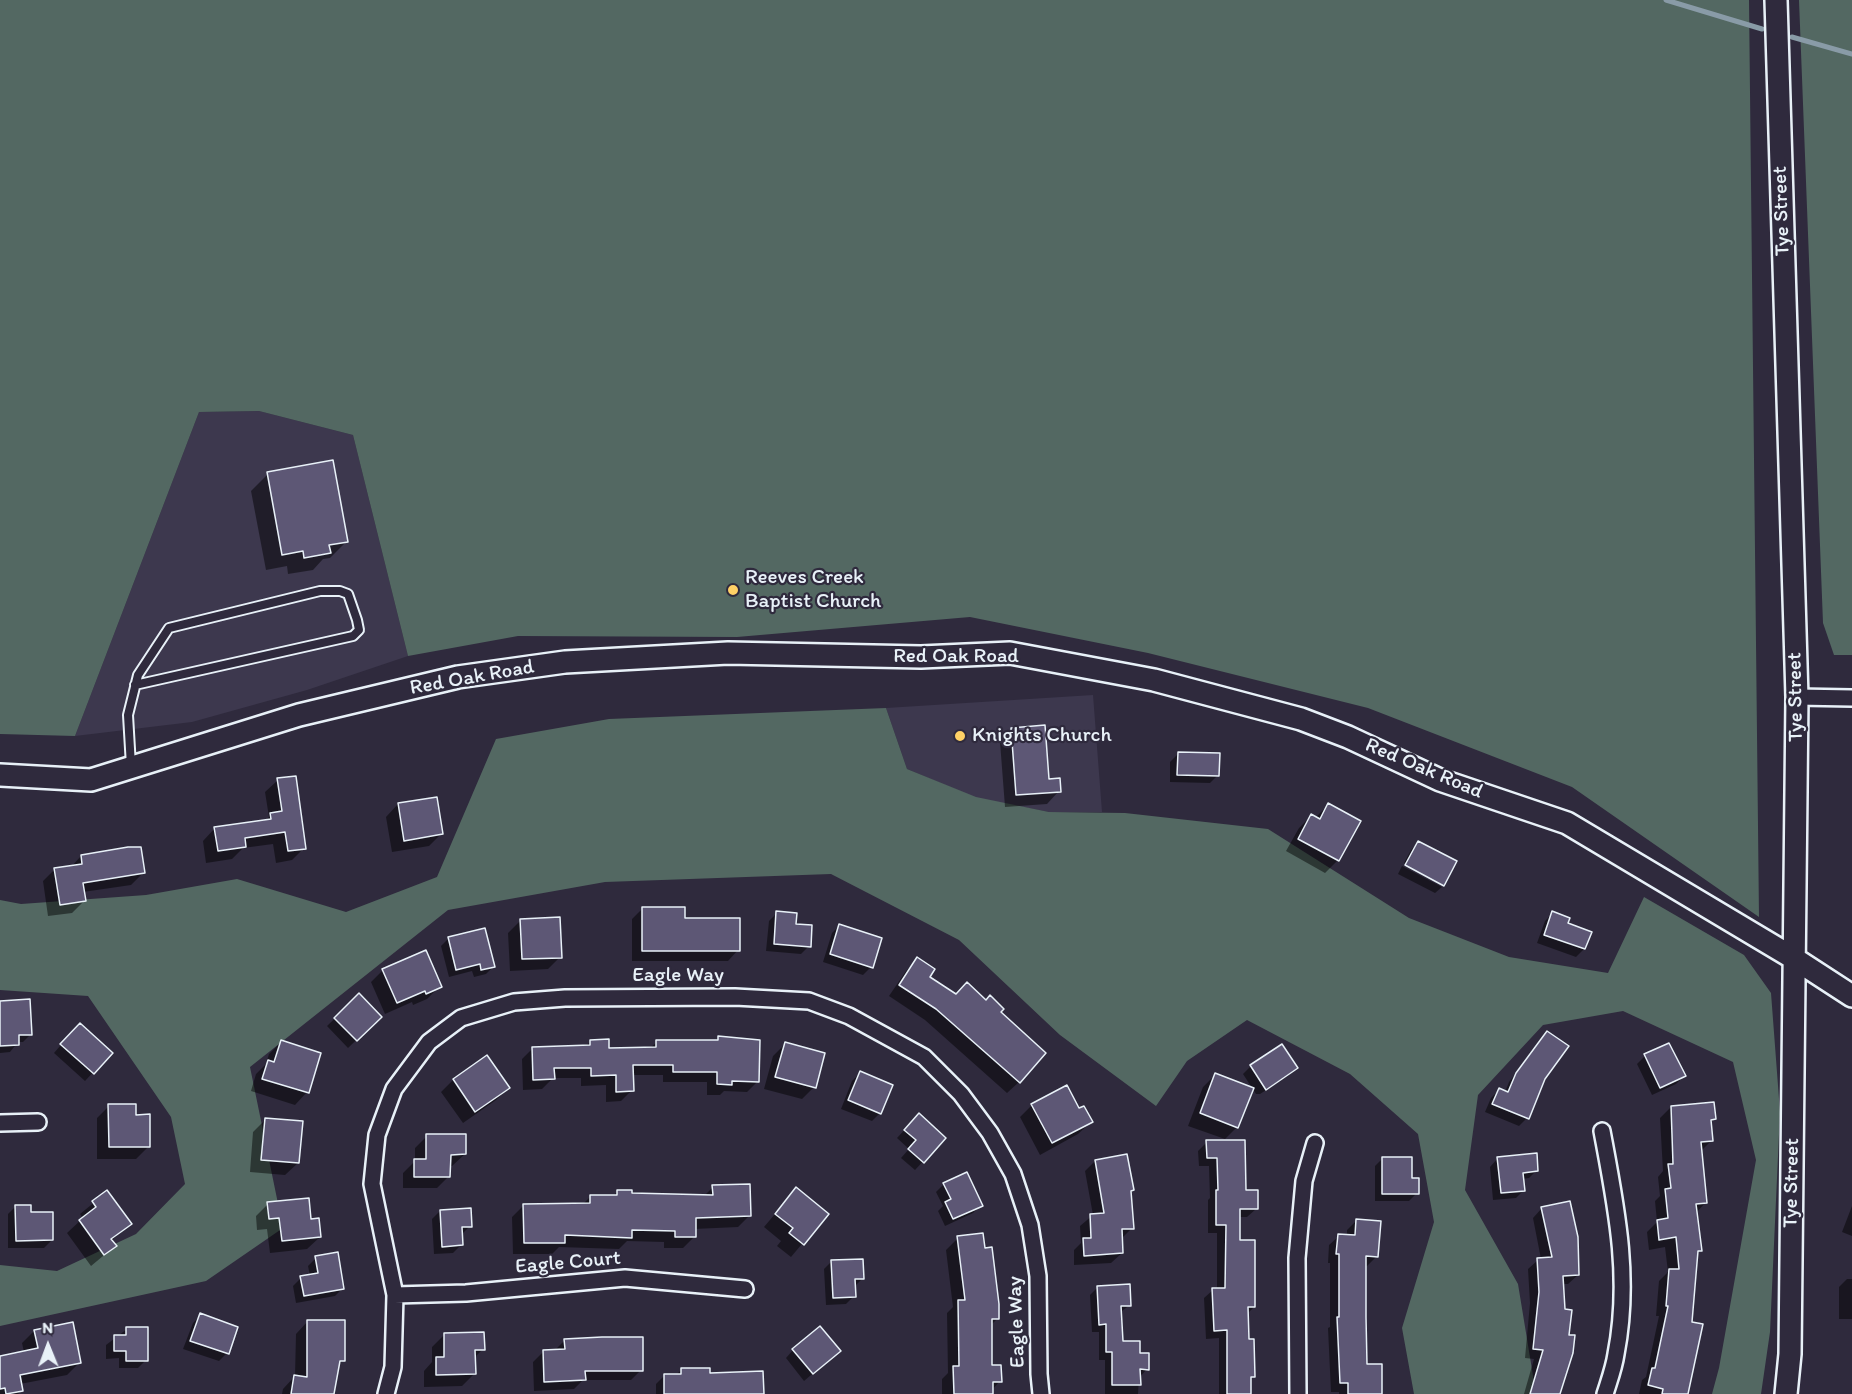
<!DOCTYPE html>
<html>
<head>
<meta charset="utf-8">
<style>
	body { margin:0 }
	#map { position:relative; width:1852px; height:1394px; overflow:hidden; background:#2f2a3d; font-family:Itim,sans-serif }
	canvas { display:block }
	.north { position:absolute; left:18px; top:1316px; width:60px; height:60px; -webkit-text-stroke:4px #2f2a3d; paint-order:stroke; rotate:359deg; font-size:16px; font-weight:700; line-height:24px; text-align:center; color:#e8f1f8 }
	.north::after { content:''; display:block; margin:auto; width:21px; height:27px; background:#e8f1f8; clip-path:polygon(50% 0,100% 100%,50% 72%,0 100%) }
</style>
</head>
<body>
<div id="map">
<canvas width="1852" height="1394"></canvas>
<div class="north">N</div>
</div>
<script>
const ctx = document.querySelector('canvas').getContext('2d');
ctx.lineJoin = 'round';
function paint(path, color) {
  ctx.fillStyle = color;
  ctx.fill(path, 'evenodd');
}
function strokePath(path, color, width, dash) {
  ctx.strokeStyle = color;
  ctx.lineWidth = width;
  ctx.lineCap = dash ? 'butt' : 'round';
  ctx.setLineDash(dash || []);
  ctx.stroke(path);
}
function label(font, color, halo, rows, align = 'center') {
  ctx.font = font + ' Itim,sans-serif';
  ctx.lineWidth = 4.5;
  ctx.setLineDash([]);
  ctx.textBaseline = 'middle';
  ctx.strokeStyle = halo;
  ctx.fillStyle = color;
  for (const [text, x, y, turn = 0] of rows) {
    ctx.save();
    ctx.translate(x, y);
    ctx.rotate((+turn || 0) * Math.PI / 180);
    ctx.textAlign = isNaN(turn) ? turn : align;
    if (halo) ctx.strokeText(text, 0, 0);
    ctx.fillText(text, 0, 0);
    ctx.restore();
  }
}
paint(new Path2D(`
	M259,411L353,435L408,656L307,690L192,722L75,736L199,412Z
	M1093,695L1102,812H1049L976,798L907,769L886,708Z`), '#3d384e');
paint(new Path2D(`
	M0,0H1749L1759,917L1572,787L1368,708L1148,653L970,617L737,637L518,636L408,656L353,435L259,411L199,412L75,736L0,734Z
	M1799,0H1852V655H1834L1823,623Z
	M886,708L907,769L976,797L1049,812L1125,813L1268,829L1409,918L1509,957L1608,973L1644,897L1744,955L1771,993L1780,1112L1770,1332L1761,1394H1712L1719,1368L1756,1160L1733,1062L1623,1011L1543,1025L1478,1095L1465,1190L1518,1284L1536,1394H1414L1402,1328L1434,1222L1418,1134L1350,1074L1247,1020L1187,1061L1156,1106L1060,1035L959,940L831,874L605,882L448,910L250,1067L283,1228L206,1281L0,1326V1265L57,1271L136,1234L185,1184L171,1117L88,996L0,990V900L21,904L146,895L237,879L346,912L437,877L496,739L609,719Z`), '#536862');
paint(new Path2D(`
	M268,474L346,542L330,558L323,559L313,570L288,574L287,566L266,570L251,491Z
	M1012,729L1048,780L1059,791L1047,804L1005,807L1000,742Z
	M1178,754L1218,775L1210,783L1170,782V762Z
	M278,780L304,848L292,860L276,863L273,844L243,848L232,859L206,863L203,841L215,828L264,822L269,817L265,792Z
	M398,804L441,834L429,846L392,852L386,817Z
	M1328,805L1338,860L1325,873L1286,851L1299,828L1311,816L1315,818Z
	M1419,842L1455,862L1442,886V884L1404,863L1411,850Z
	M81,856L143,873L131,885L83,892L84,901L72,913L48,916L43,881L55,869L71,867Z
	M1402,866L1442,887L1435,893L1398,874Z
	M643,908L684,920L738,950L728,961H632V919Z
	M777,913L794,925L809,946L801,954L766,951L769,921Z
	M1553,913L1566,924L1584,949L1576,957L1537,943L1545,921Z
	M521,920L560,957L548,969L510,971L508,933Z
	M840,925L871,967L863,975L823,962L832,933Z
	M449,938L494,966L486,974L474,977L472,971L449,977L441,946Z
	M917,959L928,978L956,996L999,1012L1019,1082L1007,1093L925,1020L889,996L906,971Z
	M383,970L440,986L427,999L413,1005L412,1002L385,1014L371,982Z
	M359,995L380,1017L348,1048L327,1026Z
	M0,1002L31,1034L23,1042H18L10,1052L0,1053Z
	M72,1032L111,1053L85,1081L54,1053Z
	M1547,1033L1543,1079L1527,1118L1519,1126L1485,1112L1491,1098L1499,1090L1505,1092L1509,1082Z
	M718,1038L758,1081L747,1092L724,1091L720,1095H707V1082H663V1075H632V1090L621,1101L606,1102V1085L581,1086V1078H553L542,1089L523,1090L522,1059L533,1048L586,1046L591,1041L607,1050L650,1048L657,1042H714Z
	M281,1042L307,1092L295,1105L251,1091L256,1074L266,1064L269,1054Z
	M785,1044L814,1087L802,1099L764,1089L773,1056Z
	M1282,1046L1296,1068L1288,1076L1260,1094H1256L1243,1074L1251,1066Z
	M1645,1056L1684,1076L1676,1084L1652,1095L1637,1064Z
	M486,1057L508,1088L496,1100L463,1123L441,1092L453,1080Z
	M860,1073L880,1113L872,1121L841,1109L852,1081Z
	M1215,1075L1237,1127L1225,1139L1188,1126L1203,1087Z
	M1032,1105L1091,1122L1078,1134L1040,1155L1020,1117Z
	M109,1106L135,1116L149,1146L136,1159H97V1118Z
	M1671,1107L1714,1119L1710,1123L1711,1141L1700,1152L1706,1202L1696,1213L1700,1250L1696,1254L1686,1394H1639L1642,1380L1646,1377L1659,1316H1656L1659,1281L1668,1272L1665,1247L1649,1250L1647,1232L1657,1222L1655,1201L1660,1196L1658,1177L1663,1171L1660,1118Z
	M266,1119L298,1163L285,1175L250,1172L253,1132Z
	M911,1123L944,1139L915,1170L901,1158L909,1149L897,1138Z
	M427,1136L465,1154L452,1166H449V1176L437,1188H403V1173L415,1161V1148Z
	M1207,1142L1256,1209L1247,1217H1238V1241L1254,1307L1247,1314L1248,1341L1253,1376L1250,1380V1394H1219V1338L1206,1339L1204,1298L1213,1290H1217V1233H1208V1200L1210,1198L1209,1166H1199L1198,1151Z
	M1383,1158L1410,1180L1417,1193L1409,1201H1375V1166Z
	M1498,1158L1537,1170L1529,1178L1522,1179L1524,1190L1516,1198L1493,1200L1490,1167Z
	M1095,1161L1132,1190L1130,1192L1132,1228L1121,1239L1122,1253L1111,1263L1074,1265V1250L1081,1243L1080,1226L1093,1215L1085,1171Z
	M944,1184L981,1205L973,1213L945,1226L938,1211L943,1206L936,1192Z
	M713,1187L750,1215L738,1227L694,1229V1237L683,1248H664V1242L627,1241L619,1249L559,1247L552,1254H513L512,1217L524,1205H582L591,1196H613L617,1192L630,1195L704,1196Z
	M796,1189L827,1214L791,1257L777,1246L781,1241L764,1227Z
	M107,1192L130,1224L111,1241L115,1246L91,1266L67,1233L83,1218L80,1214Z
	M268,1204L310,1221L320,1237L307,1249L270,1253L267,1229L257,1230L256,1216Z
	M16,1206L29,1214L52,1240L44,1248H8V1214Z
	M1852,1206V1236L1842,1232Z
	M1542,1208L1578,1275L1568,1284H1562L1559,1394H1524L1534,1359L1525,1358L1530,1303L1528,1269L1538,1260L1541,1259L1533,1218Z
	M440,1211L470,1226L462,1234L461,1245L453,1253L434,1254L432,1219Z
	M1357,1220L1377,1256L1367,1266H1364L1366,1366L1381,1394H1339V1392H1331L1328,1328L1330,1327V1263H1328L1329,1245L1339,1236H1347V1230Z
	M958,1238L998,1318L991,1325V1366L1000,1381L992,1390V1394H942V1379L948,1373L947,1313L953,1307L946,1250Z
	M316,1258L343,1288L335,1296L296,1303L293,1286L301,1278L310,1276L308,1266Z
	M832,1261L863,1278L855,1286L854,1296L846,1304L826,1305L824,1269Z
	M1847,1279H1852V1319H1839V1287Z
	M1098,1287L1130,1305L1119,1313L1121,1342L1147,1369L1139,1378L1138,1394H1105V1360H1099V1332H1092L1090,1295Z
	M201,1315L227,1353L219,1361L183,1349L193,1323Z
	M308,1321L343,1360L338,1366L333,1394H282L283,1389L295,1376L296,1334Z
	M127,1329L146,1360L138,1368H119V1358L106,1359V1345Z
	M34,1331L80,1362L67,1375L20,1384L22,1390L18,1394H0V1358L24,1352L22,1343Z
	M444,1335L483,1349L474,1358L475,1373L462,1386L424,1387V1371L432,1362V1347Z
	M565,1340L641,1370L631,1380H583L574,1389L534,1391L533,1362L543,1352L554,1351Z
	M793,1350L831,1358L804,1381L786,1358Z
	M681,1370L708,1375L762,1394H656V1384L664,1376H675Z`), '#0007');
strokePath(new Path2D(`
	M1666,0L1762,29
	M1792,37L1852,54`), '#899ba7', 5);
const building = new Path2D(`
	M333,460L348,542L329,545L331,553L304,558L303,551L282,555L267,472Z
	M1045,725L1049,779L1060,778L1061,792L1016,795L1011,728Z
	M1178,752L1220,753L1219,776L1177,775Z
	M296,776L306,849L288,851L285,832L245,838L246,847L218,851L214,827L271,819L270,813L282,811L277,778Z
	M437,797L443,834L404,841L398,803Z
	M1328,803L1361,821L1339,861L1298,839L1311,814L1320,819Z
	M1418,841L1457,861L1444,886L1405,865Z
	M128,847H141L145,873L83,883L86,901L60,905L54,868L82,864L81,855Z
	M642,907H685V918H740V951H642Z
	M776,911L797,913L796,924L812,925L811,947L774,944Z
	M1552,911L1570,918L1568,923L1592,932L1585,949L1544,935Z
	M560,917L562,958L522,959L520,919Z
	M839,924L882,938L873,968L830,954Z
	M485,928L495,967L481,970L480,964L456,970L448,937Z
	M426,950L442,987L426,994L425,991L397,1003L382,969Z
	M917,957L935,969L930,977L956,994L967,982L986,1000L990,995L1004,1009L1001,1012L1046,1053L1020,1083L936,1009L899,985Z
	M359,993L382,1017L357,1041L334,1018Z
	M30,999L32,1035H19V1045L0,1046V1001Z
	M80,1023L113,1053L94,1074L60,1044Z
	M1547,1031L1569,1046L1545,1079L1529,1119L1492,1104L1499,1088L1508,1092L1516,1073Z
	M718,1036L760,1040L759,1082L732,1081V1085L717,1084V1072H673V1065H633L634,1091L616,1092V1075L591,1076V1068H554L555,1079L533,1080L532,1047L590,1045V1040L609,1039V1048L656,1047V1040H718Z
	M281,1040L321,1053L309,1093L262,1079L268,1060L274,1062Z
	M785,1042L825,1053L816,1088L775,1077Z
	M1669,1043L1686,1076L1660,1088L1644,1054Z
	M1282,1044L1298,1068L1266,1090L1250,1065Z
	M487,1055L510,1088L475,1112L453,1079Z
	M860,1071L893,1085L881,1114L848,1100Z
	M1215,1073L1254,1088L1238,1128L1200,1113Z
	M1067,1085L1079,1108L1084,1106L1093,1122L1052,1143L1031,1104Z
	M1714,1102L1716,1119L1711,1120L1713,1141L1701,1142L1707,1203L1696,1204L1702,1251H1698L1692,1322L1703,1324L1688,1394H1662L1663,1389L1648,1385L1652,1368H1655L1668,1306H1666L1669,1269H1679L1676,1237L1659,1240L1657,1220L1668,1218L1665,1189L1671,1188L1668,1164H1673L1671,1106Z
	M108,1104H136V1115L150,1114V1147H109Z
	M919,1113L946,1138L924,1163L908,1149L916,1140L904,1130Z
	M265,1118L303,1121L299,1163L261,1160Z
	M426,1134H466V1154L451,1155L450,1177H414V1159H426Z
	M1206,1140H1245L1246,1190H1258V1209H1240V1240H1255V1307H1248L1249,1339H1254L1255,1377H1251V1394H1227V1330L1214,1331L1212,1288H1225L1226,1225H1216V1190H1218L1217,1158H1207Z
	M1537,1153L1538,1171L1523,1173L1525,1191L1501,1193L1497,1157Z
	M1127,1154L1134,1190L1131,1191L1134,1229H1122L1123,1253L1084,1256L1083,1238H1091L1090,1214L1104,1213L1095,1160Z
	M1382,1157H1412V1178H1419V1194H1382Z
	M967,1172L983,1206L953,1219L945,1202L951,1199L943,1183Z
	M750,1184L751,1216L696,1218V1237H675V1231L632,1230V1238L565,1235V1243H524L523,1204L590,1203V1195H617V1190H632V1193L713,1195L712,1185Z
	M796,1187L829,1214L804,1245L789,1233L793,1228L775,1214Z
	M107,1190L132,1224L111,1239L117,1246L104,1255L79,1220L96,1207L92,1201Z
	M309,1198L311,1219L319,1218L321,1237L282,1241L279,1218L269,1219L267,1202Z
	M1570,1201L1578,1237L1579,1275L1563,1276L1565,1309L1572,1310L1569,1335H1575L1573,1353L1560,1394H1530L1543,1350L1533,1349L1539,1292L1537,1258L1552,1257L1541,1207Z
	M15,1205H31V1212H53V1240L16,1241Z
	M471,1208L472,1227H462L463,1245L442,1247L440,1210Z
	M1356,1219L1381,1221L1378,1257L1366,1256V1317L1367,1364H1382V1394H1348V1383H1340L1337,1317H1339V1254H1336L1338,1234L1355,1235Z
	M983,1233L985,1248L992,1247L999,1304V1319H992V1365H1001L1002,1382H993V1394H954L953,1366H959L958,1300H965L957,1236Z
	M338,1252L344,1289L304,1296L300,1276L318,1273L315,1256Z
	M863,1259L864,1279H855L856,1297L833,1298L831,1260Z
	M1130,1284L1131,1306H1121L1123,1341H1140V1353H1149V1370L1140,1369L1141,1385H1112V1352H1106V1324L1099,1325L1097,1286Z
	M200,1313L238,1327L229,1354L190,1341Z
	M307,1320H345V1361H340L334,1394H291L294,1375L307,1377Z
	M73,1322L81,1363L20,1375L23,1391L6,1394L5,1388L0,1389V1356L38,1348L34,1330Z
	M820,1326L841,1351L813,1374L792,1349Z
	M126,1327H148V1361H126V1351H114V1335H126Z
	M484,1332L485,1350H475L476,1374L436,1375V1357H444V1333Z
	M602,1337H643V1371H585L586,1380L544,1382L543,1350L565,1349L564,1339Z
	M681,1368H710V1373L763,1371L764,1394H664V1374H681Z`);
paint(building, '#5d5775');
strokePath(building, '#e8f1f8', 1.5);
const lane = new Path2D(`
	M131,766L128,715L138,675L169,628L320,591H340L348,594L357,620L359,630L353,636L135,685`);
const street = new Path2D(`
	M1797,697L1852,698
	M0,1123L38,1122
	M1602,1131C1616,1206 1631,1277 1616,1354C1614,1368 1609,1381 1605,1394
	M395,1295L466,1293L625,1278L745,1289
	M386,1394L393,1367L395,1295L372,1184L377,1135L394,1089L429,1042L461,1018L514,1002L565,998L735,997L809,1001L849,1016L924,1057L961,1094L990,1133L1013,1174L1030,1225L1038,1276L1039,1374L1041,1394
	M1298,1394L1297,1258L1304,1181L1315,1143`);
const secondary = new Path2D(`
	M1776,0L1797,697L1790,1354L1786,1394
	M0,775L91,780L299,715L458,677L565,662L728,653L921,657L1010,653L1154,680L1301,719L1348,737L1440,780L1567,823L1795,959L1852,996`);
strokePath(lane, '#e8f1f8', 12);
strokePath(street, '#e8f1f8', 20);
strokePath(secondary, '#e8f1f8', 26);
strokePath(lane, '#2f2a3d', 8);
strokePath(street, '#2f2a3d', 15);
strokePath(secondary, '#2f2a3d', 21);
for (const [x, y, r, color] of [
	[733,590,6,"#ffd166"],
	[960,736,6,"#ffd166"]
]) {
  const dot = new Path2D();
  dot.arc(x, y, r, 0, 2 * Math.PI);
  ctx.fillStyle = color;
  ctx.fill(dot);
  strokePath(dot, '#2f2a3d', 2);
}
label('21px', '#e8f1f8', '#2f2a3d', [
	["Tye Street",1782,211,-92],
	["Red Oak Road",956,657],
	["Red Oak Road",472,678,-10],
	["Tye Street",1796,697,-91],
	["Red Oak Road",1424,769,23],
	["Eagle Way",678,976],
	["Tye Street",1792,1183,-89],
	["Eagle Court",568,1263,-5],
	["Eagle Way",1017,1322,-92]
]);
label('21px', '#e8f1f8', '#2f2a3d', [
	["Reeves Creek",745,578],
	["Baptist Church",745,602],
	["Knights Church",972,736]
], 'left');
</script>
</body>
</html>
